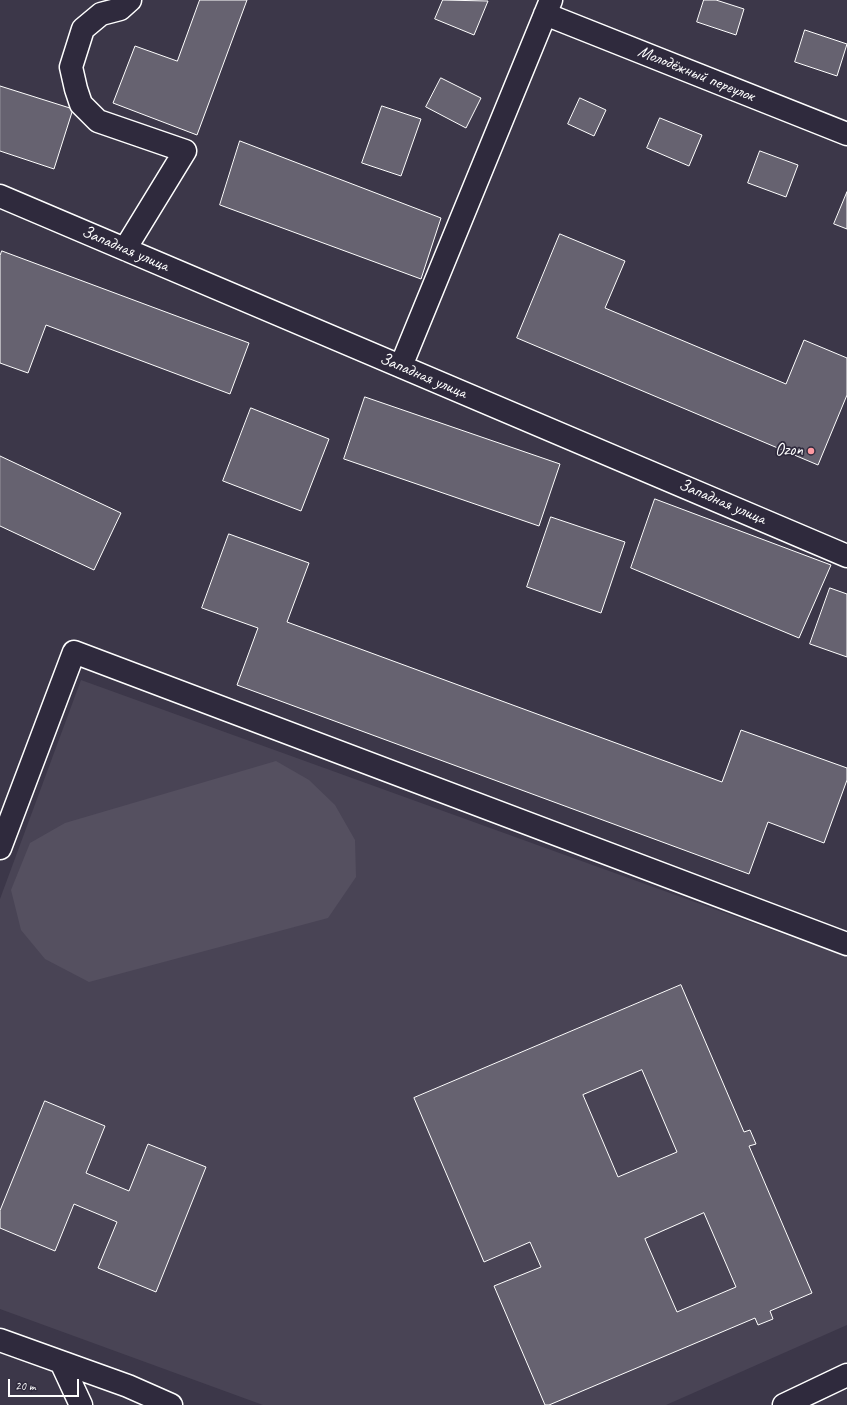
<!DOCTYPE html>
<html>
<head>
<meta charset="utf-8">
<style>
	body { margin:0 }
	#map { position:relative; width:847px; height:1405px; overflow:hidden; background:#3c3749; font-family:Caveat,sans-serif }
	canvas { display:block }
	.scale { position:absolute; left:8px; top:1379px; width:71px; height:18px; box-sizing:border-box; border:2px solid #fff; border-top:0; padding-left:5px; font-size:12px; line-height:14px; white-space:nowrap; color:#fff; -webkit-text-stroke:3px #2f2a3d; paint-order:stroke }
</style>
</head>
<body>
<div id="map">
<canvas width="847" height="1405"></canvas>
<div class="scale">20 m</div>
</div>
<script>
const ctx = document.querySelector('canvas').getContext('2d');
ctx.lineJoin = 'round';
function paint(path, color) {
  ctx.fillStyle = color;
  ctx.fill(path, 'evenodd');
}
function strokePath(path, color, width, dash) {
  ctx.strokeStyle = color;
  ctx.lineWidth = width;
  ctx.lineCap = dash ? 'butt' : 'round';
  ctx.setLineDash(dash || []);
  ctx.stroke(path);
}
function label(font, color, halo, rows, align = 'center') {
  ctx.font = font + ' Caveat,sans-serif';
  ctx.lineWidth = 3.5;
  ctx.setLineDash([]);
  ctx.textBaseline = 'middle';
  ctx.strokeStyle = halo;
  ctx.fillStyle = color;
  for (const [text, x, y, turn = 0] of rows) {
    ctx.save();
    ctx.translate(x, y);
    ctx.rotate((+turn || 0) * Math.PI / 180);
    ctx.textAlign = isNaN(turn) ? turn : align;
    if (halo) ctx.strokeText(text, 0, 0);
    ctx.fillText(text, 0, 0);
    ctx.restore();
  }
}
paint(new Path2D(`
	M81,680L847,957V1325L666,1405H263L0,1309V899Z`), '#494455');
paint(new Path2D(`
	M276,761L309,780L335,805L355,840L356,877L328,918L89,982L45,959L21,930L11,890L30,843L65,823Z`), '#555060');
const building = new Path2D(`
	M200,0H247L197,135L113,103L135,46L177,61Z
	M443,0L488,1L474,35L435,19Z
	M704,0H716L744,9L736,35L697,22Z
	M805,30L847,44L837,76L795,62Z
	M441,78L481,98L466,128L426,107Z
	M0,86L73,109L54,169L0,151Z
	M580,98L606,110L594,136L568,124Z
	M382,106L421,119L401,176L362,163Z
	M660,118L702,135L689,166L647,148Z
	M240,141L441,218L421,279L220,205Z
	M760,151L798,165L786,197L748,183Z
	M847,192V229L834,224Z
	M560,234L625,261L605,308L786,384L804,340L847,358V395L818,465L517,338Z
	M2,251L249,343L230,394L46,325L28,373L0,363V256Z
	M365,397L560,464L539,526L344,459Z
	M251,408L329,439L301,511L223,481Z
	M0,456L121,513L94,570L0,526Z
	M655,499L831,565L799,638L631,568Z
	M551,517L625,542L601,613L527,587Z
	M229,534L309,563L287,622L722,782L741,730L847,768V780L824,843L768,822L749,874L237,685L258,628L202,608Z
	M830,588L847,594V657L810,644Z
	M681,985L744,1132L750,1130L756,1144L749,1146L812,1293L770,1311L773,1319L758,1325L755,1318L549,1405H545L494,1286L541,1267L530,1242L484,1262L414,1098ZM642,1070L677,1152L618,1177L583,1095ZM704,1213L736,1287L677,1312L645,1239Z
	M45,1101L105,1126L86,1173L129,1191L148,1144L206,1167L156,1292L98,1268L117,1222L74,1204L55,1251L0,1228V1211Z`);
paint(building, '#666270');
strokePath(building, '#fff', 1);
const minor = new Path2D(`
	M545,14L847,134
	M0,196L847,556
	M125,249L185,151L98,121L81,104L76,89L71,67L83,29L101,14L120,9L130,0
	M401,366L551,0
	M0,848L74,652L847,944
	M0,1340L128,1386L171,1405
	M62,1364L81,1405
	M784,1405L847,1375`);
strokePath(minor, '#fff', 25);
strokePath(minor, '#2f2a3d', 22);
for (const [x, y, r, color] of [
	[811,451,4,"#ff9aa2"]
]) {
  const dot = new Path2D();
  dot.arc(x, y, r, 0, 2 * Math.PI);
  ctx.fillStyle = color;
  ctx.fill(dot);
  strokePath(dot, '#2f2a3d', 1.5);
}
label('17px', '#fff', '#2f2a3d', [
	["Молодёжный переулок",696,74,22],
	["Западная улица",125,249,23],
	["Западная улица",423,376,23],
	["Западная улица",722,502,23]
]);
label('17px', '#fff', '#2f2a3d', [
	["Ozon",803,451]
], 'right');
</script>
</body>
</html>
